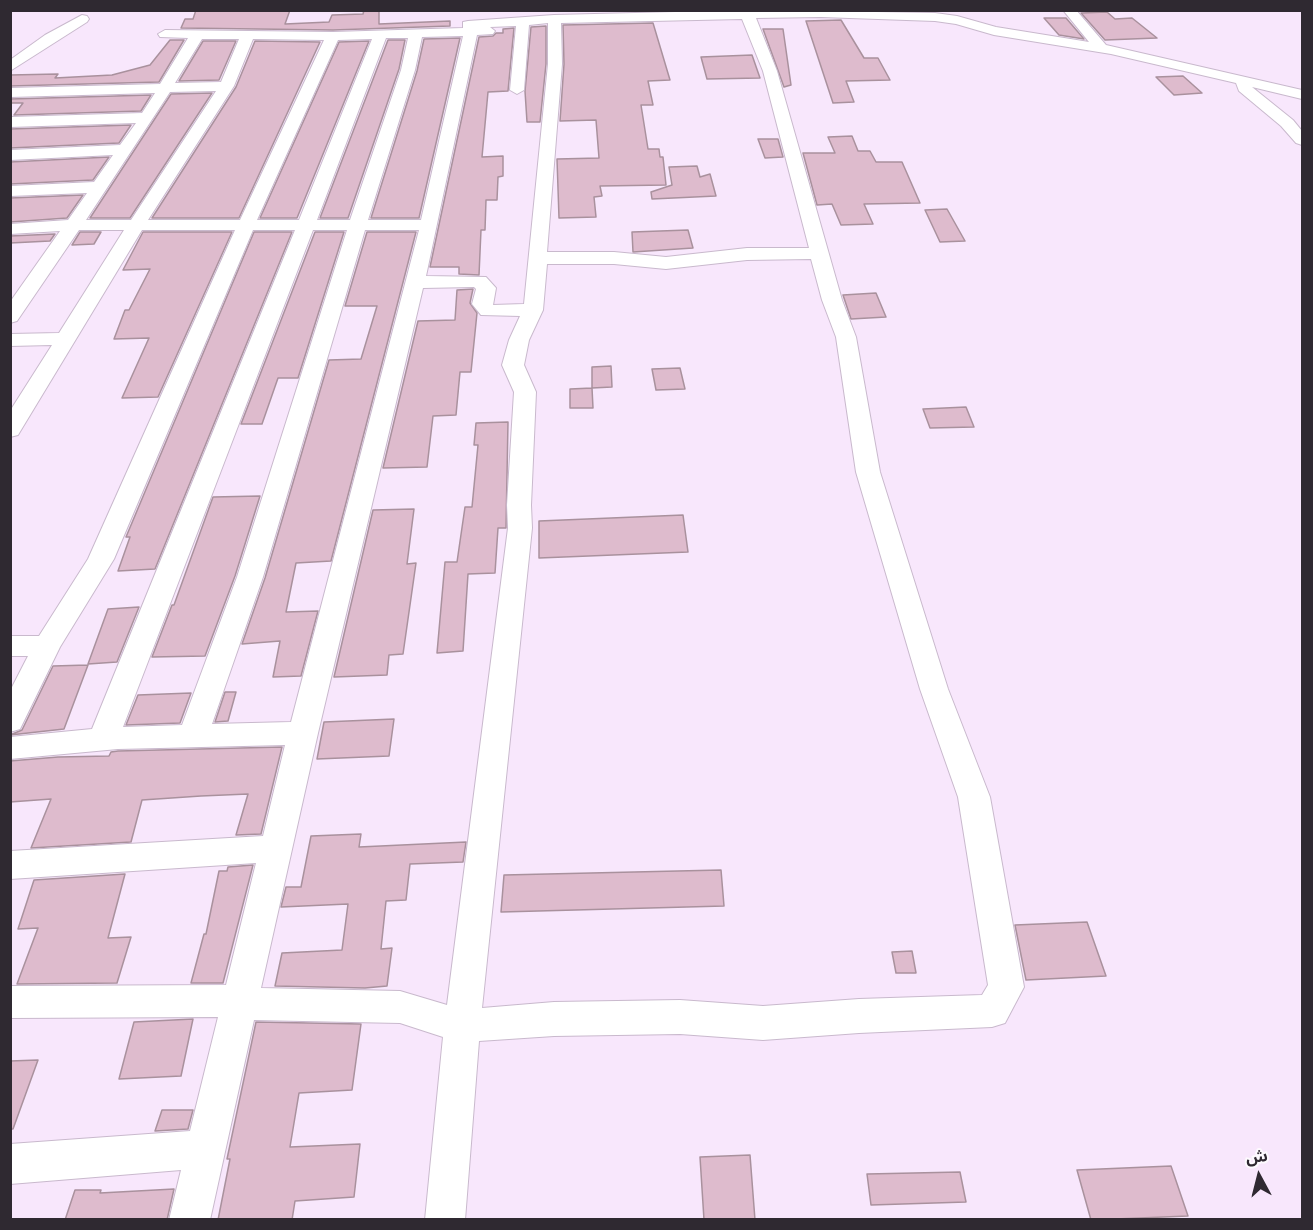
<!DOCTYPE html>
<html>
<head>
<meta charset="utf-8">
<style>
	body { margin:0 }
	#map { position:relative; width:1313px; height:1230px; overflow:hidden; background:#f8e7fc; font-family:Overpass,"Noto Sans Arabic",sans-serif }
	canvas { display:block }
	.frame { position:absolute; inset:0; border:12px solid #2f2931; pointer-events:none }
	.north { position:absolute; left:1229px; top:1146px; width:60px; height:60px; -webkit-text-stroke:4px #fdfafe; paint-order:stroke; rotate:353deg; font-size:16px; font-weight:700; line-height:24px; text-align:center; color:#2f2931 }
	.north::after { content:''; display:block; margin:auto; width:21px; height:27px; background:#2f2931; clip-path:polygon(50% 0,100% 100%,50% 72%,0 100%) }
</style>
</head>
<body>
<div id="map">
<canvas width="1313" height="1230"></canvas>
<div class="frame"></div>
<div class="north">ش</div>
</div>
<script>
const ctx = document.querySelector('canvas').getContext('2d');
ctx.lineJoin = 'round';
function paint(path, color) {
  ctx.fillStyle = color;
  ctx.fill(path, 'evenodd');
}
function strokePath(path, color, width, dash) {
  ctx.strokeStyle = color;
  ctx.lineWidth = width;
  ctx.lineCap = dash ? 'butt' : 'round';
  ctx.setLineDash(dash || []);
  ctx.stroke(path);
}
const building = new Path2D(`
	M196,10H290L285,24L329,22L332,15L363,14L364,10H379V24L450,21V26L333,30L181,28L185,19H193Z
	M1107,12L1115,19L1132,18L1157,38L1105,40L1081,13Z
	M1044,18H1066L1084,39L1059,35Z
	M841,20L864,58H878L890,80L846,81L854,102L833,103L806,21Z
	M653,23L670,80L648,81L653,105H641L648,149H659L660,157H663L666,185L600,186L602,196L594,197L596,217L559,218L557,159L599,158L596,120L560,121L564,64L563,25Z
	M546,26V64L540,122H527L525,91L531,27Z
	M514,28L508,91L488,92L482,157L503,156V176L498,177L497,200H486L485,230H481L479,275L459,274V267H430L479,37L493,36L496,33H503V29Z
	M763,29H783L791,85L784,87Z
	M460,38L419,218H371L417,71L424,39Z
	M170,40H184L159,82L10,86V75L58,74L55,78L112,75L150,65Z
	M388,40H405L399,69L348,218H320Z
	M203,41H236L219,80L179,81Z
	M255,41L320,42L239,218H152L236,87Z
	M369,41L297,218H260L339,42Z
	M752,55L760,78L707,79L701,57Z
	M1183,76L1202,93L1174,95L1156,77Z
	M212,93L130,218H90L171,94Z
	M151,95L141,111L14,115L23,103H10V99Z
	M131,125L119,143L10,148V129Z
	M852,136L858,151H870L876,162H902L920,203L864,204L873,224L841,225L832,204L817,205L803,153H835L828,137Z
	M758,139H778L783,157L765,158Z
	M109,157L93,180L10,184V162Z
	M697,166L700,177L710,174L716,196L652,199L651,192L672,185L669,167Z
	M83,195L67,218L10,222V198Z
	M947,209L965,241L940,242L925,210Z
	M688,230L693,248L633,252L632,232Z
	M80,232H101L94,244L72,245Z
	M143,232H232L158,397L122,398L149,338L114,339L125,310H129L150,269L123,270Z
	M254,232H292L155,569L118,571L130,537H126Z
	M315,232H344L298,378H278L262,424H241Z
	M367,232H416L331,561L296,563L286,612L318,611L301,676L273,677L280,641L242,644L265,578L329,360L361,359L377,306H345Z
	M55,234L50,241L10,243V236Z
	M473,289L470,303L477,313L471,372H460L456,415L433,416L427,467L383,468L418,321L455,320L457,290Z
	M876,293L886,317L851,319L843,295Z
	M611,366L612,387L592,388V367Z
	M680,368L685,389L656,390L652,369Z
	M592,388L593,408H570V389Z
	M966,407L974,427L930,428L923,409Z
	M508,422L506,528H498L495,573L468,574L463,651L437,653L445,562H457L465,507H472L478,445H474L476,423Z
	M260,496L235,576L205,656L152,657L172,605H174L213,497Z
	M414,509L407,564L416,563L403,654L389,655L387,675L334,677L373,510Z
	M683,515L688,552L539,558V521Z
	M139,607L117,662L88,664L108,609Z
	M88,665L64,729L10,735L22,730L53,666Z
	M225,692H236L228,721L215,722Z
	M191,693L180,723L126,725L138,695Z
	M394,719L389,756L317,759L324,722Z
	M282,747L261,834L236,835L248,794L201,796L142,800L131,842L31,848L51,799L10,802V761L58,757L109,756L111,752L118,751Z
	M361,834L359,847L466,842L463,862L410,864L406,900L386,901L381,949L392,948L387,986L365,988L275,986L282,953L342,950L348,904L281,907L286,887H301L311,836Z
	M253,865L223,983H191L204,934H206L219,871H227L228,867Z
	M721,870L724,906L501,912L504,875Z
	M125,874L108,938L131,937L117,983L17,984L38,928L18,929L34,880Z
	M1087,922L1106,976L1026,980L1015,925Z
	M912,951L916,973H896L892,952Z
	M193,1019L181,1076L119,1079L134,1022Z
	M256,1022L361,1024L352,1090L299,1093L290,1147L360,1144L354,1197L295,1201L292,1220H218L230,1159H227Z
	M38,1060L13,1129H10V1061Z
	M162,1110H193L188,1129L155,1131Z
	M750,1155L755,1220H704L700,1157Z
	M1171,1166L1188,1216L1091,1220L1077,1170Z
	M960,1172L966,1202L871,1205L867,1174Z
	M174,1189L167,1220H65L75,1190H101L100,1193Z`);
paint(building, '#debbcd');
strokePath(building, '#a9919d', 1.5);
const minor = new Path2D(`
	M756,10L935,13L957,16L996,27L1089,42L1063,10H1076L1106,45L1302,90V99L1252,87L1293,120L1302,131V145L1296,143L1281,126L1239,91L1236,83L1111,54L994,35L956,24L935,21L821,17L756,18L777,71L842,300L856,337L880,472L948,689L990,797L1024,987L1005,1023L992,1027L859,1033L763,1040L680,1034L554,1036L479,1041L465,1220H425L443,1037L400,1023L254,1020L210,1220H169L181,1170L10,1184V1144L190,1131L218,1017L10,1018V986L226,985L256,863L10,879V851L263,836L285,745L118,749L10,759V737L92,729L295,230H253L114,559L60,647L20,729L10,732V691L28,656H10V636H39L88,559L235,230H142L21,430L18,435L10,437V411L52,345L10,346V334L59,333L124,230H79L17,321L10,323V302L60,231L10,234V224L68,220L87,193L10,196V186L94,182L113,155L10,160V150L120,145L136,123L10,127V117L142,113L155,93L10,97V88L160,84L188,38L160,37L158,34L165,30L333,32L463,28V22L468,21L554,15ZM742,19L763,71L809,248H747L666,257L614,252H547L562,64L561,23ZM548,23V64L524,304L493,305L496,288L486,277L426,276L477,35L493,34L495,31L490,27L516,26L510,90L517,94L524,90L529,25ZM463,36L421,220H368L415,70L422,37ZM386,38H408L401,70L350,220H317ZM202,39H239L221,82L175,83ZM253,39L324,40L240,220H148L234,86ZM372,39L299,220H257L338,40ZM216,91L131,220H86L170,92ZM313,230H347L237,577L182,725L123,727ZM365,230H419L291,722L212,724L263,577ZM811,259L822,300L836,337L856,472L920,689L958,797L988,985L982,995L859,999L763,1006L680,1000L554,1002L482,1008L532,528L531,505L536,392L524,365L529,340L543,310L547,264H614L666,269L747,260ZM474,287L476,289L472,304L481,315L520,316L509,340L502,365L514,392L507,505L508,528L447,1005L400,991L261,988L318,733L423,288Z
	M82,15L87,16L89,19L87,22L10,71V60L45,35Z`);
strokePath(minor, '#c9b9cd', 2);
paint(minor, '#fff');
</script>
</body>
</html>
